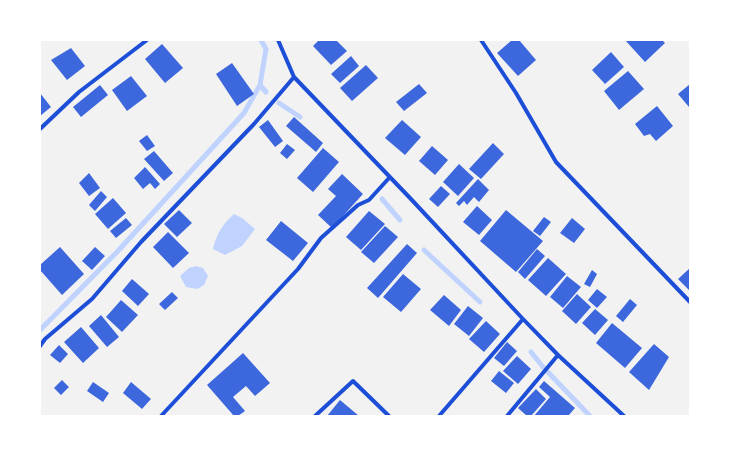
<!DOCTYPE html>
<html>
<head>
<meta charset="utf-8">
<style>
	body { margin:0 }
	#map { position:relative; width:730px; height:456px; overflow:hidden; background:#f2f2f2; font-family:Lato,sans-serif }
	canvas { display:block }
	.frame { position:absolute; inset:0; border:41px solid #fff; pointer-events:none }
</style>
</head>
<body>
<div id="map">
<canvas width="730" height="456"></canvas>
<div class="frame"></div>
</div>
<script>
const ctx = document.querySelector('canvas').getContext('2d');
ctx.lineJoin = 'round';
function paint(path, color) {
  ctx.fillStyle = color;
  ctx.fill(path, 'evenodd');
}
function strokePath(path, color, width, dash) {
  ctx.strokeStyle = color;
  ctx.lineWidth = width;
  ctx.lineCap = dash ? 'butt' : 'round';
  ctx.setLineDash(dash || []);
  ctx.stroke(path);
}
paint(new Path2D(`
	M234,214L242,218L255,229L242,246L225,255L213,249C217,233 222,225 234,214Z
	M196,266L203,268L208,276L204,285L197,289L186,287L180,276L189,268Z`), '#bfd3fe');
strokePath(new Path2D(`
	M260,85L266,92
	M279,103L300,117
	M382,199L400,220
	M424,250L480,302
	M40,330L117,252L244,113L260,85L266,49L261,40
	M531,352L543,367L590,416`), '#bfd3fe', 5);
paint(new Path2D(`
	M319,40H336L347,51L331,65L313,46Z
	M512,40H519L536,60L518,76L497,53Z
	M625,40H662L665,43L645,62Z
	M162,44L183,68L165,83L145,59Z
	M71,48L85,66L67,80L51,60Z
	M611,52L624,67L605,84L592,70Z
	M351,56L359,66L340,83L331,74Z
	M232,63L254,94L237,106L216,74Z
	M366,65L378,78L352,101L340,88Z
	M628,71L644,89L619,110L604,91Z
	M131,76L147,96L127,111L112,90Z
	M419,84L427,93L404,111L396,102Z
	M690,84V106L689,107L678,94Z
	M100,85L108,95L81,117L73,107Z
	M40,93L51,107L40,116Z
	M657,106L673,126L656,141L650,134L644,136L635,124Z
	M294,117L323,143L316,152L286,126Z
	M268,120L283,141L275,147L259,127Z
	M402,120L421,137L405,155L385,138Z
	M147,135L155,146L147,151L139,141Z
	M493,143L504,154L481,179L469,169Z
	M287,144L295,150L287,159L280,153Z
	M432,146L448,160L435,175L419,161Z
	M323,148L339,162L313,192L297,178Z
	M154,151L173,173L164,181L144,159Z
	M459,164L474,178L458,196L443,182Z
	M145,167L160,184L155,189L150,183L143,189L134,178Z
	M89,173L100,188L89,196L79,183Z
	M342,174L363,194L332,228L318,215L336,196L328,189Z
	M478,179L489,190L479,202L474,197L467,205L464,201L459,206L456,203Z
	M441,186L450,194L438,207L429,199Z
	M101,191L107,197L95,211L89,205Z
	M113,198L126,213L108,229L95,214Z
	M477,206L492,220L479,235L463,222Z
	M179,210L192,223L177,237L164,224Z
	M506,210L543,241L516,272L480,241Z
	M369,211L385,224L361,250L346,237Z
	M544,217L551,222L540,236L533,231Z
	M126,218L132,225L116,238L110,231Z
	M572,218L585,229L574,243L560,233Z
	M281,221L308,243L293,261L266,240Z
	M385,226L398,237L374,263L361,252Z
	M168,232L189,253L173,268L153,247Z
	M407,244L417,253L378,298L367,288Z
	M60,247L84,274L62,295L40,270V265Z
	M95,247L105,256L92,270L82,261Z
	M537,249L545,256L525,279L518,272Z
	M548,258L566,274L546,296L528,280Z
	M690,268V291L678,279Z
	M592,270L597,274L590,287L584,284Z
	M403,274L421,289L401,312L383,297Z
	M567,276L581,287L563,308L550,297Z
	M132,279L149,294L138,306L122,291Z
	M597,289L607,297L597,308L588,300Z
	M172,292L178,298L165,310L159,304Z
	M577,294L591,307L576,324L562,311Z
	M444,295L461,310L449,326L430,310Z
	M630,299L637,305L623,322L616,316Z
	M121,300L138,315L122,332L106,317Z
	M468,306L483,318L469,336L454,324Z
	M595,309L608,320L595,335L582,323Z
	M101,315L119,337L107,347L89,326Z
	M486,321L500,334L484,352L469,339Z
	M612,323L642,348L625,368L596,343Z
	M81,327L99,348L83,363L64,342Z
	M507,342L517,351L504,366L494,358Z
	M654,344L669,357L649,390L629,372Z
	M59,345L68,354L60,363L50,355Z
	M243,353L270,383L255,396L246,386L233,397L245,411L238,416H234L207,385Z
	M517,356L531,369L518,384L503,371Z
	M499,371L514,383L506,393L491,381Z
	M62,380L69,387L61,395L54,388Z
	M544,381L575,408L568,416H534L550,397L539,387Z
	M93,382L109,393L103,402L87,391Z
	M131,382L151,399L142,409L123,393Z
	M536,389L546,399L531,416H527L518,408Z
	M340,400L359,416H327Z`), '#3d67dc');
strokePath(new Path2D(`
	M278,40L294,77L410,198L523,319L558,355L624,416
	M481,40L516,93L556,162L690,302
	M40,129L79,92L147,40
	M40,346L45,339L92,299L141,242L254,124L294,77
	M161,416L298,269L321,238L358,205L369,200L390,177
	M315,416L353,381L389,416
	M439,416L523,319
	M507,416L558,355`), '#1d4ed8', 4);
</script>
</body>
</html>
